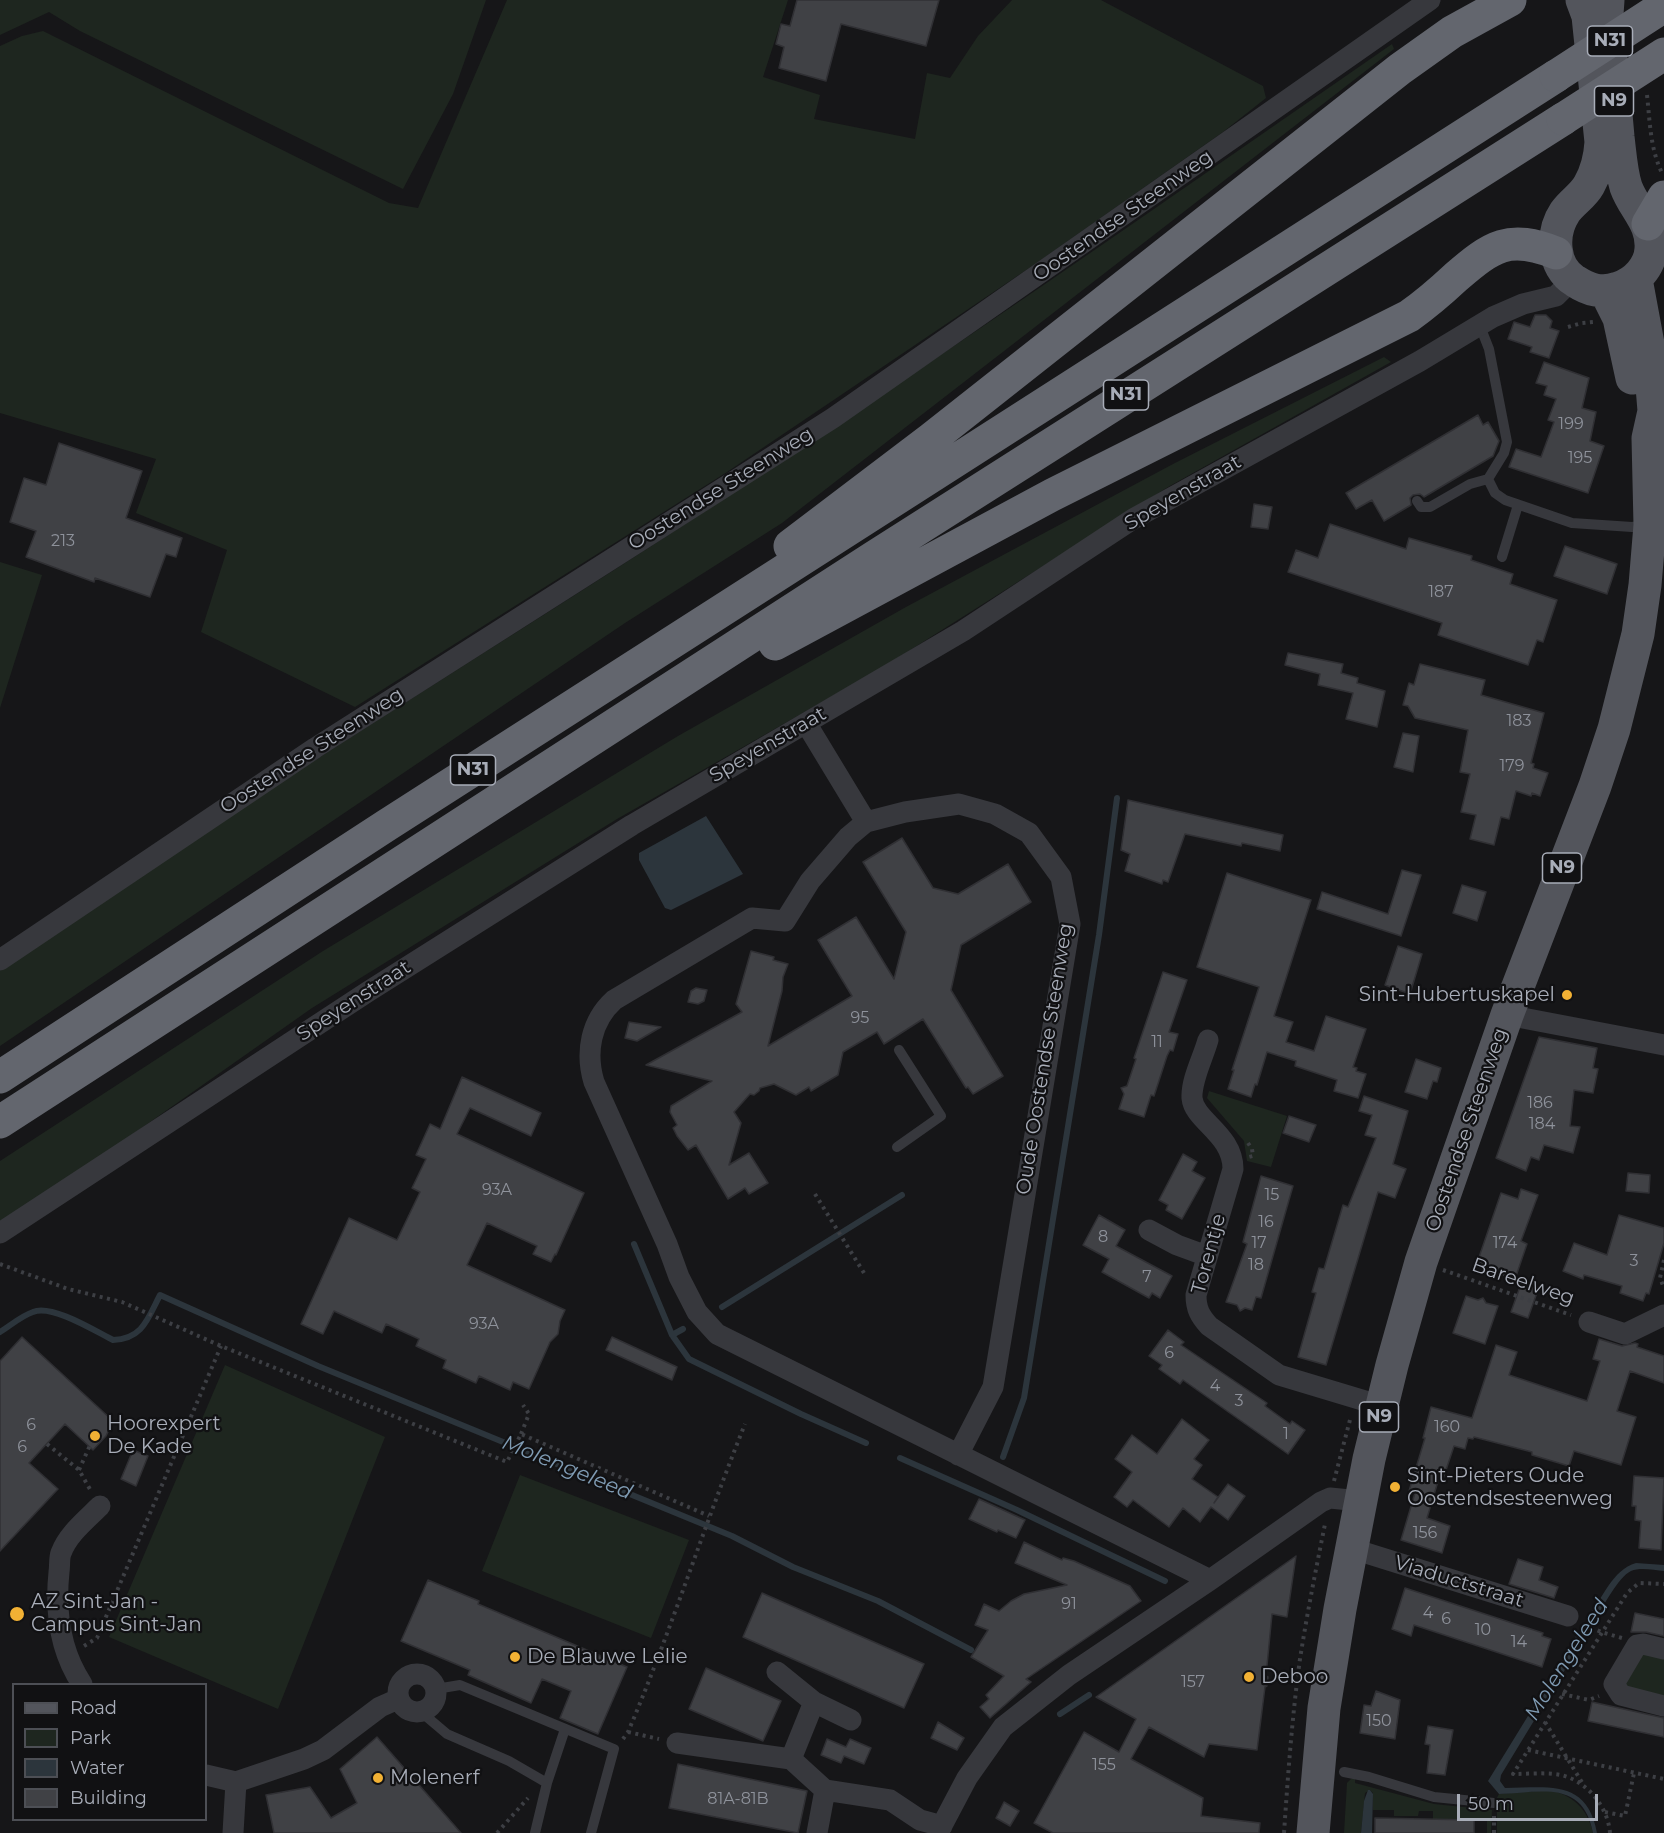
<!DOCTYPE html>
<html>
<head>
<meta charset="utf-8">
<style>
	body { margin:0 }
	#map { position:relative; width:1664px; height:1833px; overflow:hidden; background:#161618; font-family:Montserrat,sans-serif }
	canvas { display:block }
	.legend { position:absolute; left:12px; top:1683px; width:195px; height:138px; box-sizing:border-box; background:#111113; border:2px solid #4d4f55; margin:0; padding:8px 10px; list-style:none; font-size:18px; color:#a8adb8 }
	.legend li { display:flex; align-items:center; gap:12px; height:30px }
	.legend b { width:30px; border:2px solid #4d4f55 }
	.scale { position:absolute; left:1457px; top:1794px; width:141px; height:27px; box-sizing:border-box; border:3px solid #a8adb8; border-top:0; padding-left:8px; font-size:18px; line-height:21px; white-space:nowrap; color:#a8adb8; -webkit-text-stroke:4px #111113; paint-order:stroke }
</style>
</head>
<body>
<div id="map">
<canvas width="1664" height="1833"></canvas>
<ul class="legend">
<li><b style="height:8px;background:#53555c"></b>Road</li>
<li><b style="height:16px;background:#1e261f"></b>Park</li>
<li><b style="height:16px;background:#2c353c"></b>Water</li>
<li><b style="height:16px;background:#404145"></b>Building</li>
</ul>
<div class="scale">50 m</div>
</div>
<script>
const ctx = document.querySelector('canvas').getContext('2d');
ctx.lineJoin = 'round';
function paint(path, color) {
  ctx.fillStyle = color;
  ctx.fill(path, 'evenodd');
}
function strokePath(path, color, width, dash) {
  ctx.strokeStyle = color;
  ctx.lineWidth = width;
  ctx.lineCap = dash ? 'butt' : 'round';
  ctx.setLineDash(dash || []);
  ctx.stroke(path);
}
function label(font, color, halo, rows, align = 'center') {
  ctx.font = font + ' Montserrat,sans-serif';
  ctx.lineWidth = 4.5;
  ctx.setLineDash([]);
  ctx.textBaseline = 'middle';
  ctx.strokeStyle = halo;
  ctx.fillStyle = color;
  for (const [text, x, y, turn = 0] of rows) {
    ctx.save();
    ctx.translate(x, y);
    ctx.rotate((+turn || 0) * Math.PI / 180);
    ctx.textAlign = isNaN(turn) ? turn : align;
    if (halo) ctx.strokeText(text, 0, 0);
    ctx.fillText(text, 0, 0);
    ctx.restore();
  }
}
paint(new Path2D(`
	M0,0H486L453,94L403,189L80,31L49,12L0,35Z
	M507,0H788L763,77L820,95L814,119L915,139L927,73L950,78L978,36L1012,0H1101L1263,86L1266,98L1223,132L1035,264L727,472L355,707L201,632L227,550L136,513L156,459L0,413V46L22,36L43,31L389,203L418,208Z
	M1392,44L1394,49L782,523L625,623L0,1046V970C229,809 469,665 704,512C937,361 1164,202 1392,44Z
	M1384,357L1391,362L1168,487L885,666L617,819L312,1008L79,1172L0,1225V1161L323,951L678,736L906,607L1173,464Z
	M0,562L42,575L0,708Z
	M1209,1091L1287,1116L1271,1167L1247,1161L1244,1141L1207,1098Z
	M225,1365L385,1437L278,1709L109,1637Z
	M520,1475L689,1540L651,1638L482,1571Z
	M1640,1654L1664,1657V1698L1627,1690L1624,1679Z
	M1351,1779H1355V1783L1434,1804L1492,1810L1491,1833H1487V1820L1471,1819L1470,1826H1450L1449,1819H1433V1811H1419L1418,1816H1394V1810H1373V1793L1370,1790L1365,1793L1361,1833H1344L1347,1783Z
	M1548,1790C1572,1794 1588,1809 1593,1833H1497V1813L1494,1803L1499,1794Z`), '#1e261f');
paint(new Path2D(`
	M706,816L743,874L671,910L665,908L639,860V853Z
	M1636,1563L1664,1565V1571C1654,1570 1640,1567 1631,1571C1618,1577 1603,1608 1594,1620L1588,1617C1603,1598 1612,1570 1636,1563Z
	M1579,1633L1583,1635L1581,1638L1583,1640L1501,1775L1500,1781L1505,1788C1547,1788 1587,1778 1597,1833H1593C1583,1778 1538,1793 1499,1794L1488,1781Z
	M1368,1790H1370L1373,1794L1372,1833H1361L1364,1801Z`), '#2c353c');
strokePath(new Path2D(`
	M634,1244L672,1335L683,1329
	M722,1307L902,1195
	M0,1332C10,1326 21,1316 33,1312C52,1304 95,1331 113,1340C143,1339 148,1318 160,1295L318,1366L732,1536L793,1567L878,1601L971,1650
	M672,1335L689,1359L801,1414L866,1443
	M1003,1457L1024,1398L1099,935L1117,798
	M900,1458L1017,1510L1165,1581
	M1577,1640L1595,1614
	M1060,1714L1089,1695`), '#2c353c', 6);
const building = new Path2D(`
	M797,0H939L926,46L841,24L826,81L779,68L784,47L776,44L781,24L790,26Z
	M1535,315H1546L1552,321L1550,328L1559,331L1549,358L1530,352L1532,347L1508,339L1514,322L1530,327Z
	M1544,362L1589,378L1582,408L1596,412L1590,441L1604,446L1588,493L1509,467L1516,449L1541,457L1554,422L1548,420L1556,399L1544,395L1547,386L1536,383Z
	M1478,415L1483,425L1488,422L1499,441L1493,456L1424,497L1420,494L1413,495L1410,498L1411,505L1384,521L1372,500L1356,509L1346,493Z
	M59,443L142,471L126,518L182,538L176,557L166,554L150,597L95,578L94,582L26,557L36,531L10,522L24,478L46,485Z
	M1254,504L1272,507L1268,529L1251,527Z
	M1330,524L1406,549L1409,538L1472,556L1471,560L1513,574L1510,584L1557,600L1543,642L1537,640L1528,665L1438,635L1442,623L1288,572L1296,550L1318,558Z
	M1565,546L1617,564L1607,594L1554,576Z
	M1288,653L1343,664L1341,673L1358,678L1357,683L1385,691L1377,727L1346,719L1353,693L1318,685L1320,674L1285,665Z
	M1420,664L1485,680L1481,695L1544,713L1531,763L1534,764L1533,768L1548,773L1540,796L1532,793L1531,796L1516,791L1509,819L1501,817L1494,845L1470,839L1476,815L1461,812L1470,774L1460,772L1468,730L1415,718L1408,706L1403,705L1409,683L1414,685Z
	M1403,733L1419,736L1413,772L1394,767Z
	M1128,800L1283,835L1280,851L1242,843L1241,846L1185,834L1168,882L1163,880L1162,884L1125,871L1130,854L1121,850Z
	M902,838L933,888L958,894L1008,864L1031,902L961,945L951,990L1003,1076L973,1094L968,1087L966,1088L923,1019L884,1044L877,1032L843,1052L838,1075L811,1091L809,1087L796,1095L774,1084L760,1088L759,1091L754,1095L750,1094L734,1112L741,1123L729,1165L749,1153L768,1183L749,1194L745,1188L728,1199L696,1145L688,1150L677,1136L673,1128L677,1125L670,1112L671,1106L712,1081L646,1065L742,1012L736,1004L751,951L774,957L773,960L788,964L783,977L782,991L768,1046L852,996L818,940L856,917L894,979L906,932L863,862Z
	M1402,870L1421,875L1401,936L1317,909L1322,892L1388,914Z
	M1227,873L1311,900L1274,1016L1293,1022L1286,1042L1314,1051L1326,1016L1366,1029L1353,1067L1357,1068L1356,1071L1366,1074L1358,1098L1334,1091L1337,1080L1295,1066L1296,1061L1267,1052L1257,1085L1255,1084L1251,1097L1228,1089L1234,1070H1232L1259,987L1197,967Z
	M1462,885L1486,892L1477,921L1453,913Z
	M1398,946L1422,954L1410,994L1385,985Z
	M1163,972L1187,980L1169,1032L1178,1034L1173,1051L1170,1050L1167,1056L1154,1096L1151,1095L1144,1117L1119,1109L1124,1094L1121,1088L1127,1086L1136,1059L1134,1058Z
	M696,988L707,990L704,1001L698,1004L688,1002L691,991Z
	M629,1022L661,1027L637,1041L625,1038Z
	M1539,1037L1597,1048L1593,1068L1598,1069L1593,1093L1574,1090L1570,1126L1580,1127L1573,1153L1544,1145L1539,1160L1531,1157L1526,1171L1496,1158Z
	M1416,1059L1441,1068L1437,1082L1433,1081L1427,1099L1405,1092Z
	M462,1077L541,1113L531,1136L470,1108L457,1134L584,1193L556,1255L555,1254L551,1262L533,1254L537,1246L487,1223L467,1265L565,1310L560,1321L558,1334L550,1342L529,1389L513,1382L510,1390L479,1376L476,1383L443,1368L446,1360L416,1346L419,1339L386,1324L382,1333L334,1311L323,1334L301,1324L349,1218L397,1240L420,1192L412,1188L426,1159L416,1155L430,1124L440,1129L441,1127Z
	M1364,1096L1408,1111L1393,1164L1406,1169L1395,1198L1378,1192L1326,1365L1298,1357L1316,1293L1312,1292L1319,1268L1324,1269L1343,1205L1348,1207L1376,1138L1365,1135L1372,1115L1359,1111Z
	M1289,1116L1316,1125L1309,1142L1283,1133Z
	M1183,1154L1197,1162L1192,1171L1205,1178L1182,1219L1166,1210L1168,1205L1159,1200Z
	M1628,1173L1650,1175L1649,1193L1626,1191Z
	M1261,1176L1293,1186L1261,1298L1256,1297L1252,1310L1245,1308L1240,1311L1237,1305L1226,1302L1247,1244L1243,1242Z
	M1521,1189L1538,1195L1521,1241L1527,1244L1515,1279L1476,1266L1501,1193L1518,1199Z
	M1099,1215L1125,1230L1116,1246L1172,1276L1160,1298L1152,1293L1149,1298L1102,1272L1109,1259L1083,1245Z
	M1619,1215L1664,1228V1243L1649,1294L1646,1293L1643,1301L1620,1293L1622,1286L1584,1275L1583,1279L1563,1271L1574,1243L1607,1255Z
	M1522,1281L1539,1287L1528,1318L1511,1312Z
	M1466,1296L1478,1300L1483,1298L1486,1303L1498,1306L1485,1344L1453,1333Z
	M1168,1330L1184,1342L1181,1345L1267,1403L1265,1406L1290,1424L1292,1421L1305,1430L1288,1454L1183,1380L1180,1384L1159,1369L1162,1365L1149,1356Z
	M22,1337L113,1421L106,1436L93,1450L65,1424L29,1463L58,1489L0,1551V1361Z
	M612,1337L677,1367L672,1380L606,1350Z
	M1599,1339L1622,1346L1635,1343L1638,1344L1637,1347L1664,1356V1383L1630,1371L1617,1411L1636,1417L1621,1465L1574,1451L1569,1466L1532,1455V1452L1474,1437L1473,1439L1468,1438L1465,1449L1454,1446L1443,1479L1439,1478L1427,1518L1450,1526L1442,1553L1401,1540L1415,1493L1409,1491L1425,1438H1423L1431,1407L1472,1418L1496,1345L1517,1352L1509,1375L1587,1401L1600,1361L1593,1359Z
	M1182,1419L1209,1440L1194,1459L1202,1465L1192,1479L1218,1497L1214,1503L1228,1484L1245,1496L1228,1520L1211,1507L1200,1522L1183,1508L1169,1527L1133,1500L1127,1507L1114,1497L1132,1472L1115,1459L1132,1435L1157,1454Z
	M133,1450L148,1456L136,1486L121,1479Z
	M1634,1476L1664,1478L1661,1550L1639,1548L1641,1521L1635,1520L1636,1506H1632Z
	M979,1499L1025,1520L1016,1538L998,1530L997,1532L969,1519Z
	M1024,1542L1062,1560L1063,1558L1074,1561L1130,1586L1141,1601L1026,1679L1031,1682L990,1718L980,1707L989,1699L986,1695L1004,1676L971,1657L988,1630L975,1625L984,1604L999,1611L1011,1601L1024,1594L1067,1585L1015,1563Z
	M1296,1556L1287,1617L1272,1614L1266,1676L1268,1677L1267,1686L1265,1687L1257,1750L1209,1744L1204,1757L1149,1727L1131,1759L1203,1798L1201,1816L1260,1823L1259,1833H1053L1034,1823L1084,1732L1119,1752L1136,1719L1096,1697Z
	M1518,1559L1543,1567L1539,1580L1558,1587L1554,1598L1509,1584Z
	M428,1580L479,1601L478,1604L627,1667L598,1734L560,1718L571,1691L542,1679L531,1703L468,1675L470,1670L401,1641Z
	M1405,1588L1543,1633L1542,1636L1551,1639L1542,1667L1414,1625L1411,1636L1392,1629Z
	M762,1593L924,1664L904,1708L743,1637Z
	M1635,1613L1664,1619V1636L1646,1632H1631Z
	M706,1668L781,1701L763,1741L689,1709Z
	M1376,1691L1400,1700L1395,1739L1360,1733L1364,1705L1371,1706Z
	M1592,1702L1664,1718V1737L1588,1721Z
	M938,1722L964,1738L957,1750L931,1738Z
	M1428,1726L1453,1730L1445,1775L1427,1773L1430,1745L1425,1744Z
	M377,1737L461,1833H274L266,1795L310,1787L331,1818L357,1803L340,1769Z
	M827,1739L846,1747L850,1739L871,1748L864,1764L844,1756L841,1763L821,1755Z
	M678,1764L807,1791L798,1833L669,1808Z
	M1004,1802L1019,1811L1010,1826L996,1818Z
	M1375,1818L1474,1820V1833H1375Z`);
paint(building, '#404145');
strokePath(building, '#303034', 1.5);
strokePath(new Path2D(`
	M1647,95C1650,122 1650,148 1662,173
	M1568,327L1582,323L1593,322
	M1248,1143L1252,1149L1253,1156L1249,1157
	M815,1194L864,1273
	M1664,1260L1660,1278L1664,1288
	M0,1264L68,1289L122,1302L221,1346L507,1462L521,1434L709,1516
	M1443,1270L1571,1315
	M521,1434L529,1414L523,1405
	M47,1444L79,1470L91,1491
	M79,1470L91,1443
	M1334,1481L1351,1416
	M1584,1624L1601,1632L1622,1638
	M84,1646L97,1638L221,1346
	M1562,1694L1589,1700L1599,1696
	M1545,1722L1583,1784
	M628,1732L659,1739
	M623,1739L628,1732C671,1631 704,1526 745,1424
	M1528,1750L1664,1779
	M1605,1812L1625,1816L1634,1773
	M497,1833L528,1798
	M1284,1833C1288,1775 1292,1717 1300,1659C1307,1614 1316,1569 1325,1524
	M1494,1833V1816
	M1610,1833C1608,1807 1587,1781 1561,1775C1546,1772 1528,1774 1513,1774L1627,1593L1639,1583L1664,1584`), '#3d3f44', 4, [3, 4.5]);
strokePath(new Path2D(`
	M1480,326L1489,349L1507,442L1504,453L1488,479L1495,493L1505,500L1572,523L1632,527L1646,525
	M1417,501L1421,507H1430L1470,484L1488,479
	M1502,557L1518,505
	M897,1147L941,1116L899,1050
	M436,1689L460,1685L614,1749L591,1833
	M421,1712L447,1734L509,1761L547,1783
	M1344,1772L1369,1777L1434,1797L1494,1803
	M535,1833L547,1783L565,1729`), '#37383d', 10);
strokePath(new Path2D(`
	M806,723L866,822L905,812L959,804L995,814L1029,833L1061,877L1070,924L993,1387L958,1455
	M866,822L848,837L810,881L785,921L752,918L614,1000C591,1021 585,1052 594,1082L667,1244L679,1277L697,1312L717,1334L1210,1580
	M0,960L315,748L833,418L1430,0
	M1507,1015L1664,1045
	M1208,1040C1203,1058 1191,1080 1192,1098C1194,1121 1233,1134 1233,1169L1196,1295C1196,1309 1200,1316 1209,1326L1279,1375L1382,1406
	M1149,1230L1177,1245L1207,1256
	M0,1233L369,991L632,825L963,631L1133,519L1420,361L1493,317L1523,304L1556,296L1572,280
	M1589,1322L1625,1334L1664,1315
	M1350,1548L1568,1616
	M1664,1649L1643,1644L1637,1645L1614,1684L1621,1695L1664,1706
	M777,1672L814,1702L851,1720
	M398 1693a19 19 0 1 1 38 0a19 19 0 1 1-38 0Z
	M82,1684C60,1651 55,1611 59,1572C60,1566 59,1558 61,1553C68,1534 86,1520 100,1506
	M677,1743L791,1759L825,1790L890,1800L920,1820L942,1826
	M791,1759L814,1702
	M206,1775L236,1782L304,1759L323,1750L380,1707L398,1699
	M233,1833L236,1782
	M817,1833L825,1790
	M938,1833L967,1778L1003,1727L1069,1675L1210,1580L1321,1502L1330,1498L1360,1501`), '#37383d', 21);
strokePath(new Path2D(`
	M1582,0L1588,16L1601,142C1600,158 1597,171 1589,185C1583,196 1572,202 1565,212C1551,233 1552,267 1575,281C1589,290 1602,294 1618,288C1635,283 1650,267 1651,249C1653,223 1634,209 1626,187C1621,171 1620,153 1618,137C1614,96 1611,55 1607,14L1608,0
	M1606,292L1619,318L1632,378
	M1313,1833L1324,1708L1340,1609L1369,1459L1392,1365L1421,1262L1507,1015L1595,786L1614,729L1638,634L1645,585L1650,525L1648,438L1654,411L1649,349L1636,279`), '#53555c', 33);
strokePath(new Path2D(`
	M1648,224L1664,197
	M790,546L931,439L1400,69L1452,32L1510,0
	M775,644L1052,495L1409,316C1426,304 1441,291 1456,277C1492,246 1509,234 1556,253
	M0,1077L387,825L1556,76
	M0,1122L874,557L1563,119`), '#63666e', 33);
strokePath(new Path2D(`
	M1556,76L1664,6
	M1563,119L1664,54`), '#63666e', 33);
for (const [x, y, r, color] of [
	[1567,995,6,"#f2b134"],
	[95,1436,6,"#f2b134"],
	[1395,1487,6,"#f2b134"],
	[17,1614,8,"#f2b134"],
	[515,1657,6,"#f2b134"],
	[1249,1677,6,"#f2b134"],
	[378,1778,6,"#f2b134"]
]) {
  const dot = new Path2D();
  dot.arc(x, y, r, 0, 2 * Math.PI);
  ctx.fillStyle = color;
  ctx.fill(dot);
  strokePath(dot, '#111113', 2);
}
label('16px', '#8e929b', null, [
	["199",1571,424],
	["195",1580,458],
	["213",63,541],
	["187",1441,592],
	["183",1519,721],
	["179",1512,766],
	["95",860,1018],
	["11",1157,1042],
	["186",1540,1103],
	["184",1542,1124],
	["93A",497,1190],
	["15",1272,1195],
	["16",1266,1222],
	["8",1103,1237],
	["17",1259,1243],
	["174",1505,1243],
	["3",1634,1261],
	["18",1256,1265],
	["7",1147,1277],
	["93A",484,1324],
	["6",1169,1353],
	["4",1215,1386],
	["3",1239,1401],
	["6",31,1425],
	["160",1447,1427],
	["1",1286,1434],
	["6",22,1447],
	["156",1425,1533],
	["91",1069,1604],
	["4",1428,1613],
	["6",1446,1619],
	["10",1483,1630],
	["14",1519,1642],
	["157",1193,1682],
	["150",1379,1721],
	["155",1104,1765],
	["81A-81B",738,1799]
]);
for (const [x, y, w] of [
	[1610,41,45],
	[1614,101,39],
	[1126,395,45],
	[473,770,45],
	[1562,868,39],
	[1379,1417,39]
]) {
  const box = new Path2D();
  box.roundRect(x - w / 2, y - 15, w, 30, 4.5);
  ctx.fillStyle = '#111113';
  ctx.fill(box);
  strokePath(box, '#a8adb8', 1.5);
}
label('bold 18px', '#a8adb8', null, [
	["N31",1610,41],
	["N9",1614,101],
	["N31",1126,395],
	["N31",473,770],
	["N9",1562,868],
	["N9",1379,1417]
]);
label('20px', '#a8adb8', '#111113', [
	["Oostendse Steenweg",1123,216,-35],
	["Oostendse Steenweg",721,489,-32],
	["Speyenstraat",1183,493,-30],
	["Speyenstraat",768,745,-30],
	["Oostendse Steenweg",312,751,-33],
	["Speyenstraat",354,1001,-33],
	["Oude Oostendse Steenweg",1045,1059,-81],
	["Oostendse Steenweg",1467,1130,-71],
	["Torentje",1209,1254,-75],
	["Bareelweg",1523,1282,19],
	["Viaductstraat",1459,1582,17]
]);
label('20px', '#a8adb8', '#111113', [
	["Sint-Hubertuskapel",1555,995,"right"],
	["Hoorexpert",107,1424],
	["De Kade",107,1447],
	["Sint-Pieters Oude",1407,1476],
	["Oostendsesteenweg",1407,1499],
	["AZ Sint-Jan -",31,1602],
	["Campus Sint-Jan",31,1625],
	["De Blauwe Lelie",527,1657],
	["Deboo",1261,1677],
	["Molenerf",390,1778]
], 'left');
label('italic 21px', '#7f9bb3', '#111113', [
	["Molengeleed",567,1468,22],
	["Molengeleed",1567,1660,-58]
]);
</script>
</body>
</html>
